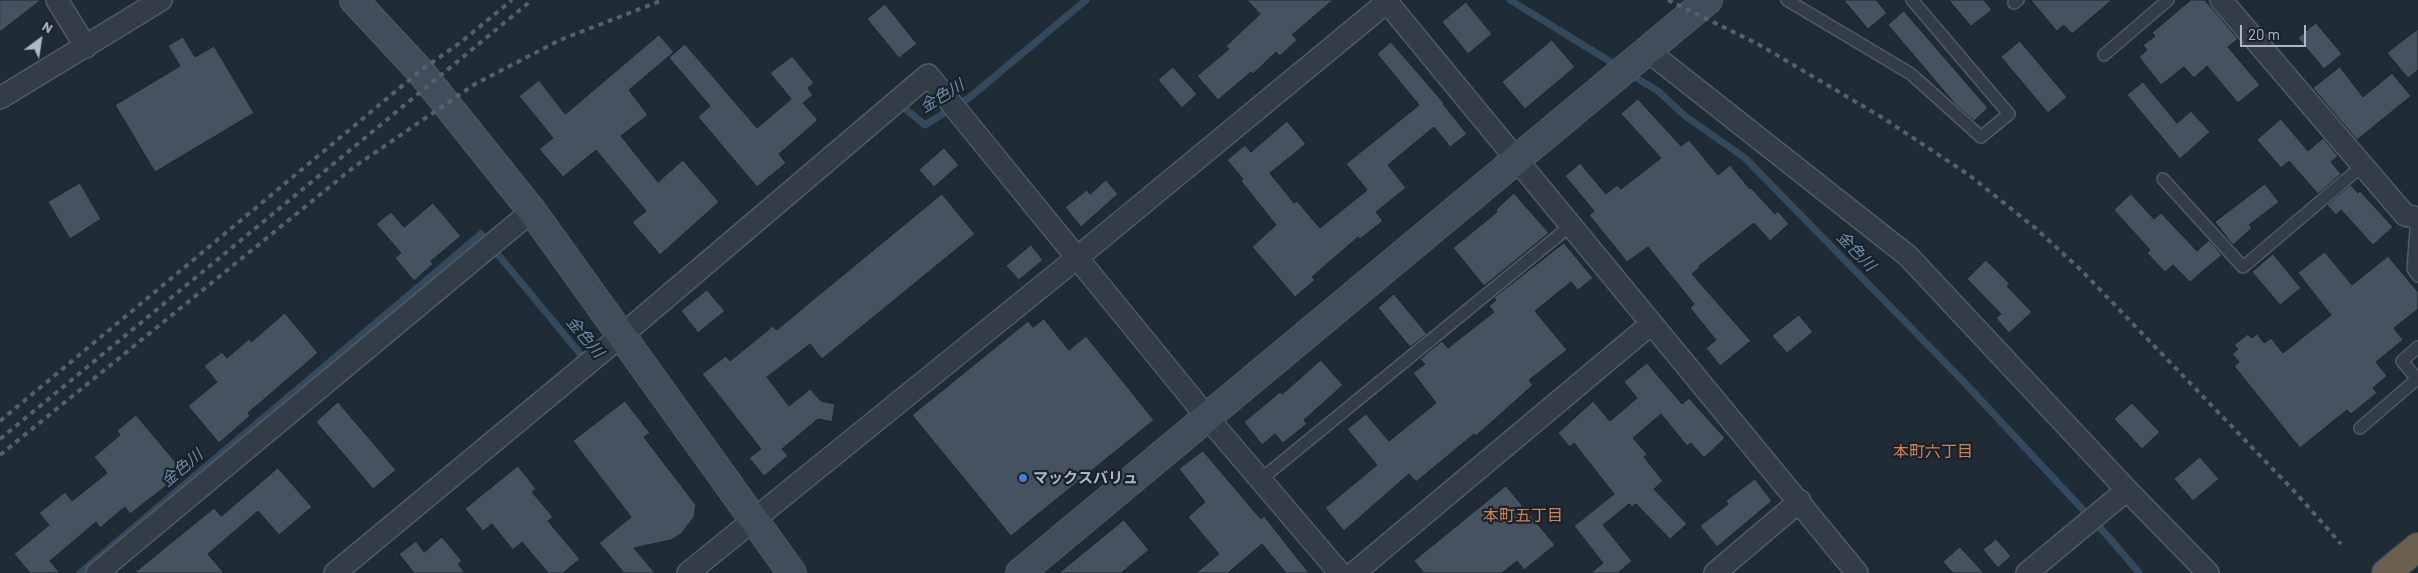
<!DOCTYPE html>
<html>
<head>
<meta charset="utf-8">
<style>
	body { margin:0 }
	#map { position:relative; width:2418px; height:573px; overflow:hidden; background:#1f2c36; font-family:Barlow,sans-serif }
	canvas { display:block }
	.north { position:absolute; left:15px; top:15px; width:50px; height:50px; -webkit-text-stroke:4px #19222b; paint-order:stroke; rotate:31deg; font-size:14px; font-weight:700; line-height:20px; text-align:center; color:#adb8c4 }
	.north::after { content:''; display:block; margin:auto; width:18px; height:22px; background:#adb8c4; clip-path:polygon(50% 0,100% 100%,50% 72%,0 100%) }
	.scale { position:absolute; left:2240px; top:25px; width:66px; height:22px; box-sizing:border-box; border:2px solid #adb8c4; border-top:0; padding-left:6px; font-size:15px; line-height:18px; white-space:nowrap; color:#adb8c4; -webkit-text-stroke:4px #19222b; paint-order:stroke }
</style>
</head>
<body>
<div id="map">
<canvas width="2418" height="573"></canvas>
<div class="north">N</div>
<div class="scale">20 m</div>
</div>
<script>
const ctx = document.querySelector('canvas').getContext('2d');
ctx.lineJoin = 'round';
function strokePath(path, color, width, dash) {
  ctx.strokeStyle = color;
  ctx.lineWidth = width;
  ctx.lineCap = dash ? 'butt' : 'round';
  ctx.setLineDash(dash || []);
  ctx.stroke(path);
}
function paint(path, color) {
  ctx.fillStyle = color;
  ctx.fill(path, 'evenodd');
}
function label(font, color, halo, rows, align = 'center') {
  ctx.font = font + ' Barlow,"Noto Sans JP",sans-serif';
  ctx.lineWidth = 4.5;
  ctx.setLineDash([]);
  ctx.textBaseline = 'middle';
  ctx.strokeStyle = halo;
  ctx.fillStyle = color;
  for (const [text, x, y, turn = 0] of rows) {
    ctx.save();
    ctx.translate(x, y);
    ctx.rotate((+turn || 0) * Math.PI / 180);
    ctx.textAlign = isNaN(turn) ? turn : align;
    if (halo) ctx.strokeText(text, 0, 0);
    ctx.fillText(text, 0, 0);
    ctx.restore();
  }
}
strokePath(new Path2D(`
	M1510,0L1619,67
	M1628,73L1658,91L1685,116L1745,158L1963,381L2113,542L2139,573
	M898,112L903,107L925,125L969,98L1086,0
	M80,573L481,234L587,362`), '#33495e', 7);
const building = new Path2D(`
	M0,0H41L0,32Z
	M1247,0H1333L1292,35L1297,40L1280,56L1276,52L1253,74L1251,72L1218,100L1197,76L1229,49L1226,46L1260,14Z
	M1844,0H1876L1887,13L1868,29Z
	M1949,0H1984L1992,10L1971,26Z
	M2031,0H2112L2072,34L2064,25L2057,31Z
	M2191,0H2205L2238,39L2228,47L2260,85L2238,103L2207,66L2194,78L2184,67L2161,85L2139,57L2147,50L2143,45L2155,36L2152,33Z
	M1466,2L1492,34L1468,54L1442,22Z
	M885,4L917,44L899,58L867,19Z
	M1904,11L1988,108L1974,121L1955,104L1888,25Z
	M2316,23L2342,54L2324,69L2298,38Z
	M2418,29V70L2408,78L2387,53Z
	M659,35L674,52L629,90L648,115L621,136L658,182L683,160L719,202L660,255L632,222L646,211L596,150L563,177L539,149L553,138L519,96L539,80L565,114Z
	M183,37L195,57L214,46L254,113L155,172L115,105L180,66L168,46Z
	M1552,40L1575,67L1525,109L1502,82Z
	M2020,41L2067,97L2048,113L2001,57Z
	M1391,42L1444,103L1443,104L1467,134L1450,147L1434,127L1388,165L1406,188L1376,212L1383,221L1360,239L1358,237L1312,277L1315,280L1295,297L1252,247L1276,225L1241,181L1243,179L1227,160L1245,145L1251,152L1287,121L1306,144L1270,173L1294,203L1297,201L1320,228L1367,190L1346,164L1419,105L1377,54Z
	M685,44L757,128L791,99L770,73L792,56L814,83L808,88L813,95L803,103L818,120L779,154L786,163L757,187L698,117L710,106L669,58Z
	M1173,67L1197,94L1182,108L1158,80Z
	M2340,67L2363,97L2392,73L2411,96L2357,140L2313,88Z
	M2143,82L2177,123L2191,111L2210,132L2180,159L2127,95Z
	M1638,99L1681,146L1689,140L1718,175L1730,165L1750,189L1751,188L1775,214L1778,211L1789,224L1770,241L1754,223L1699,266L1700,267L1692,274L1751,341L1720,366L1706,348L1716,340L1690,308L1694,304L1648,247L1627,262L1589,215L1594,211L1565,176L1580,163L1606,194L1617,185L1621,189L1661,158L1621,114Z
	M2281,119L2308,151L2323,138L2338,156L2331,162L2341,174L2318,194L2289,161L2281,168L2257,140Z
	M944,148L959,165L934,187L919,170Z
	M1106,180L1118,194L1081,227L1065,207L1087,190L1090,194Z
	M80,183L101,219L70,239L48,202Z
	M2265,184L2279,202L2249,225L2252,228L2233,245L2215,222Z
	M2351,185L2358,193L2360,191L2393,227L2373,245L2341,210L2336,215L2327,205Z
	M1514,193L1549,233L1484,286L1453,248L1497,212L1496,210Z
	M942,194L975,234L822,359L810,344L767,377L789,406L810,389L821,401L835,404L832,422L818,419L782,449L788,456L764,476L749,458L761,449L702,374L726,356L730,361L773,326L776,330Z
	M2131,194L2154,219L2161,213L2197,251L2209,240L2222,255L2190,282L2173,265L2165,272L2147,253L2150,250L2114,210Z
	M433,203L461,236L431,261L433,264L414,281L395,258L401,253L376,224L391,212L404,227Z
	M1564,243L1593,278L1578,290L1571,282L1535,311L1567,350L1529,380L1533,385L1476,436L1474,434L1416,482L1409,474L1344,531L1325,508L1377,465L1347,429L1366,414L1389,441L1436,403L1413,373L1425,364L1420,359L1442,341L1448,348L1494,312L1489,306L1496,300L1494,298Z
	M1031,245L1043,260L1019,280L1006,266Z
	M2325,252L2352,285L2388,256L2418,292V309L2394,328L2403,340L2376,362L2387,376L2373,388L2377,393L2351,414L2347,410L2300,448L2234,366L2239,362L2232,354L2238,349L2234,345L2248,334L2252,338L2257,334L2264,343L2271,338L2283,353L2331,315L2298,273Z
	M2273,254L2301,288L2280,305L2252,272Z
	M1986,260L2010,284L2007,286L2032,312L2009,333L1996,318L2001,314L1967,279Z
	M707,290L725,311L698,333L681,311Z
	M1394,294L1427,334L1410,347L1378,308Z
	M285,313L318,353L248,413L250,416L219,443L188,406L217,382L204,366L222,352L227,358L249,339L251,342Z
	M1799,315L1813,332L1787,353L1772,336Z
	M1044,319L1069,350L1086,336L1154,420L1011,536L912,415L1028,321L1033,327Z
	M1321,360L1343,385L1304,420L1307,424L1283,443L1275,434L1262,445L1244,422L1280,392L1282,394Z
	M1647,363L1682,404L1689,398L1725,438L1704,458L1691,443L1687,446L1661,414L1633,438L1647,454L1644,457L1663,481L1654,489L1687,524L1670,539L1636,504L1632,507L1629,504L1603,525L1632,561L1618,573H1591L1603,563L1574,526L1614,494L1574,443L1570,447L1558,433L1593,401L1610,421L1637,398L1624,382Z
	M625,401L650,433L644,437L696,505L694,517L681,534L671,540L634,548L655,573H624L599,543L631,517L573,441Z
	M338,402L396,470L373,489L316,422Z
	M2132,403L2160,432L2142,449L2114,419Z
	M136,415L184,472L130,514L125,507L100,528L96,522L50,561L60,573H30L14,554L49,525L39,513L65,492L72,501L107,473L94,457L120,435L117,431Z
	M1203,451L1261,519L1264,516L1309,573H1286L1262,544L1228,573H1196L1219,554L1188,517L1205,502L1179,469Z
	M2200,457L2219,479L2193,501L2174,479Z
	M518,466L536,489L532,492L553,517L548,521L580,559L563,573H548L522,542L513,550L492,524L483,531L465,509Z
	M278,468L312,507L279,535L258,511L208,554L224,573H134L214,508L221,516Z
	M1755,479L1772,501L1717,547L1700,526L1728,504L1726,501Z
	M1506,486L1555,545L1524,570L1517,561L1502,573H1424L1414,561Z
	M1124,520L1149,550L1121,573H1059Z
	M442,537L462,561L458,564L465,573H414L399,554L416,541L424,552Z
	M1996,539L2011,556L1998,568L1983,550Z
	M1960,547L1984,573H1953L1943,562Z`);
paint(building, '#455360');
strokePath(building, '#1a242d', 1);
const lane = new Path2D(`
	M1787,0L1911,74L1981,137L2009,114L1912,0
	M2014,3L2018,0
	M2104,55L2168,0
	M2163,179L2243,267L2362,166
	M2417,218L2413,269L2418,276
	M2360,428L2417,379L2402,361L2418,347
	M1260,480L1570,226`);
const street = new Path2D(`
	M57,0L86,47
	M2221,0L2405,215L2418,218
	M1648,51L1908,256L2127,490L2027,573
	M0,98L161,0
	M2127,490L2208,573
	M97,573L532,211
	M335,573L621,336L928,75L1207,417L1340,573
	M688,573L1078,257L1387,2L1857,573
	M1354,573L1651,324
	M1715,573L1800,501`);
const secondary = new Path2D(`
	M354,0L420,71L532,211L792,573
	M1020,573L1708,0`);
const highway = new Path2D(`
	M2386,573L2418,547`);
strokePath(lane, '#505b65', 14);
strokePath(street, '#505b65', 24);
strokePath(secondary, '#505b65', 30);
strokePath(highway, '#3d4851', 30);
strokePath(lane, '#333d47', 11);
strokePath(street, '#333d47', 21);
strokePath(secondary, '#414d5a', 28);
strokePath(highway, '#6d5f50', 28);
strokePath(new Path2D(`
	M1668,0L1758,44L1883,118L1969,175L2034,227L2082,271L2295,492L2341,544
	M0,421L420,71L461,42L512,0
	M0,439L532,0
	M0,455L354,167L446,104L475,84L560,40L663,0`), '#55626e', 4, [5, 5]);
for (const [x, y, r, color] of [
	[1023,478,5,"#3f7fe0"]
]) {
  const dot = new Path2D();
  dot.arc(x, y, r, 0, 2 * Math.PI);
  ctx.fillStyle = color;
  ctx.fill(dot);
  strokePath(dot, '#19222b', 2);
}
label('bold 15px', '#adb8c4', '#19222b', [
	["マックスバリュ",1033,478]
], 'left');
label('italic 16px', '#6d8ca9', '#19222b', [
	["金色川",942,96,-31],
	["金色川",1856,251,46],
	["金色川",585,337,50],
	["金色川",182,468,-40]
]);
label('16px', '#d38159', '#19222b', [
	["本町六丁目",1933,452],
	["本町五丁目",1523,516]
]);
</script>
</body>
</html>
